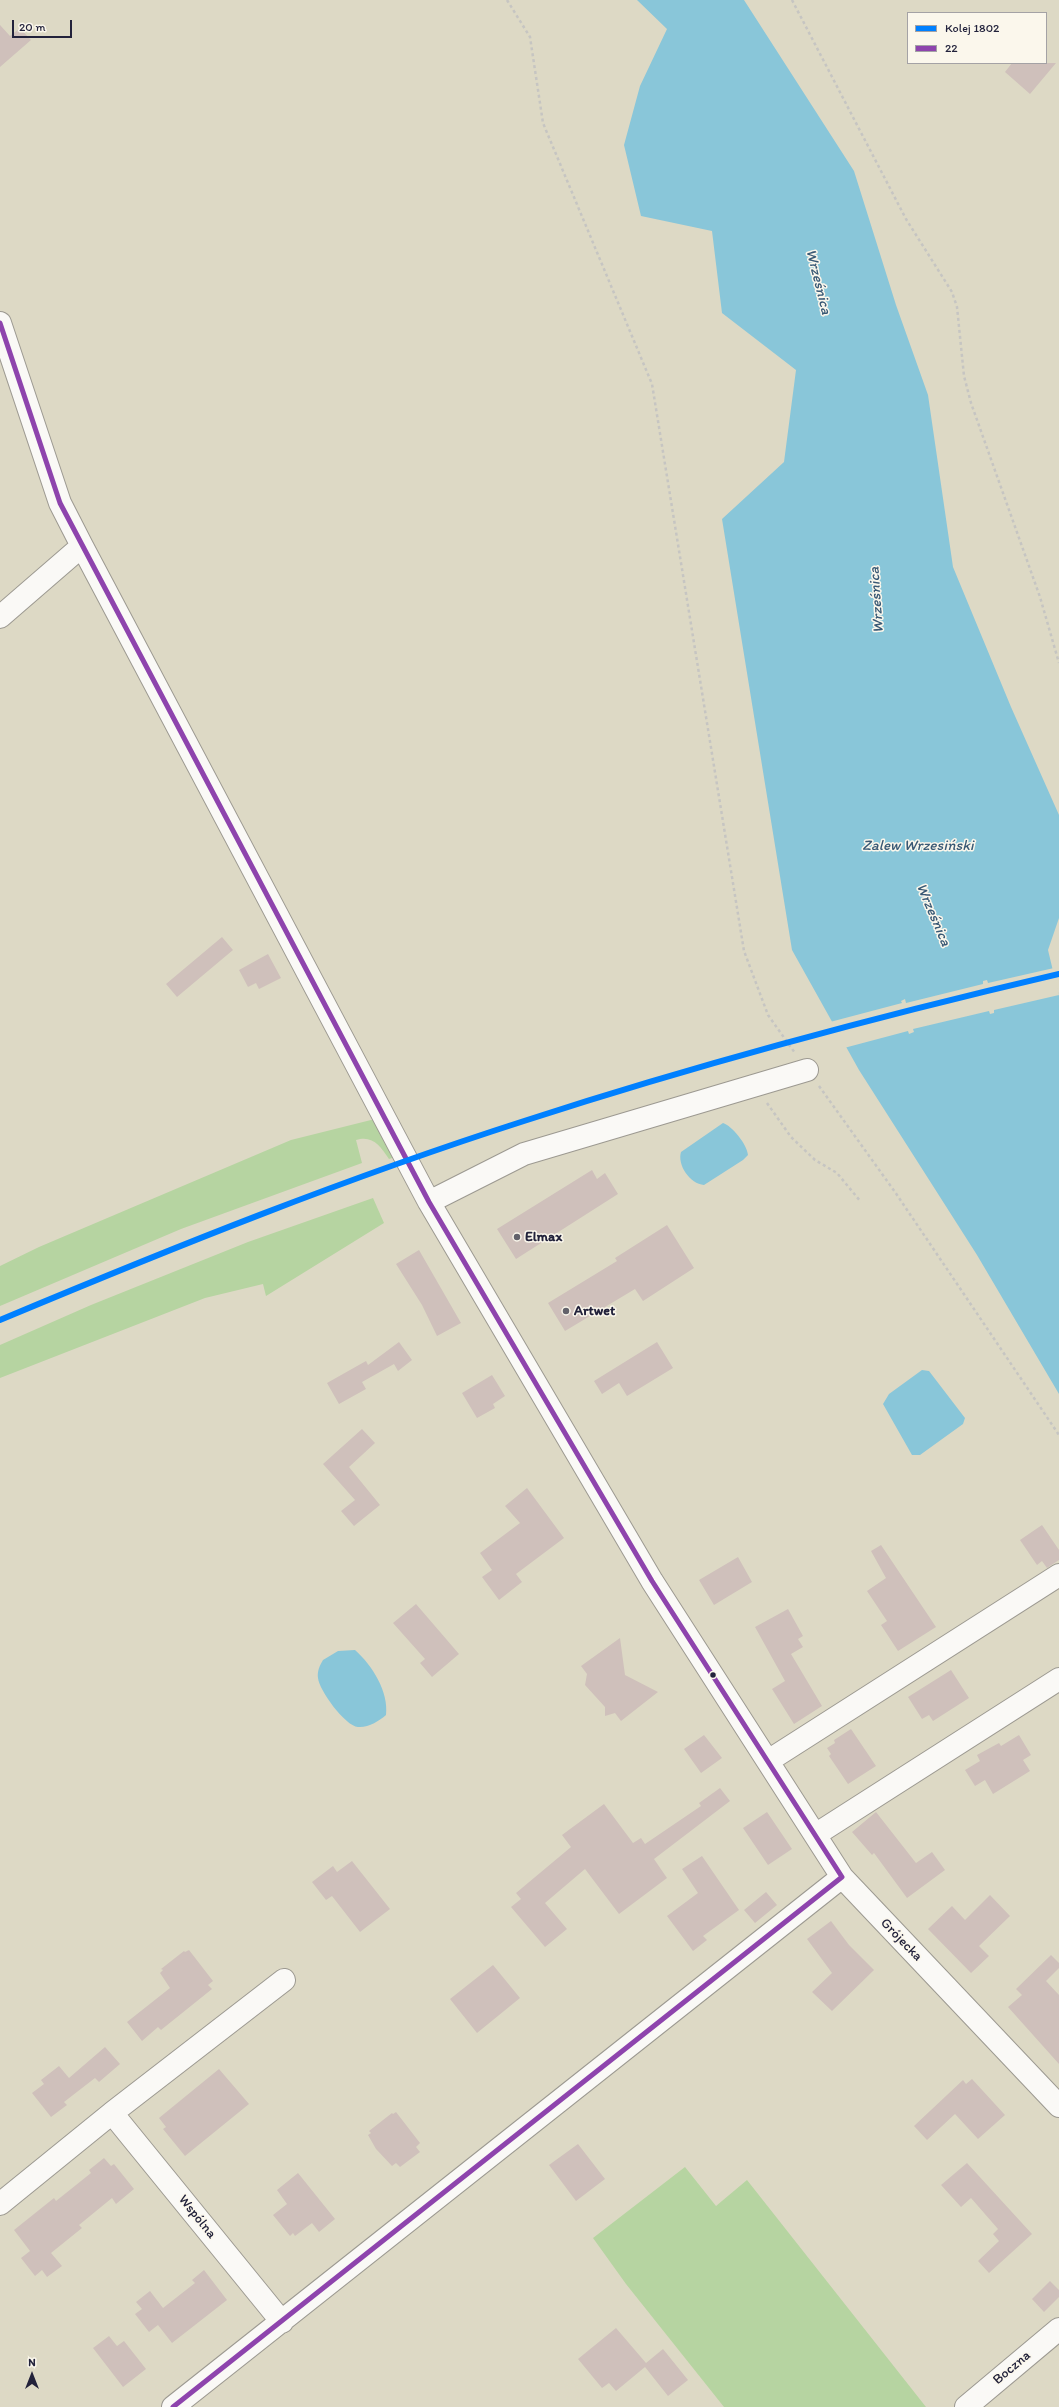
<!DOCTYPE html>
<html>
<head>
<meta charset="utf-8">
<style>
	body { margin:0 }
	#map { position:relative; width:1059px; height:2407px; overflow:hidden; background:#ddd9c5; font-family:Itim,sans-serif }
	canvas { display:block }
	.legend { position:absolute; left:907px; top:12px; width:140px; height:52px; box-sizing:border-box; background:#fbf7ec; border:1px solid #a4a2a5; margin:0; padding:5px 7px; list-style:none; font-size:12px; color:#22223b }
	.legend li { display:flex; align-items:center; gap:8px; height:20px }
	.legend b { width:20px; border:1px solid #a4a2a5 }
	.north { position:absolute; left:12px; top:2355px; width:40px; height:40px; -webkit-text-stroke:3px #fbf7ec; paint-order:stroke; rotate:0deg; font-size:11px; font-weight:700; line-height:16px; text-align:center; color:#22223b }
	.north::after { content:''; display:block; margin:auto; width:14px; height:18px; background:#22223b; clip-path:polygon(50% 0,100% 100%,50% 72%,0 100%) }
	.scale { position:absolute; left:12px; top:20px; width:60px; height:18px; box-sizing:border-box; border:2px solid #22223b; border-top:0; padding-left:5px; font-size:12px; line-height:14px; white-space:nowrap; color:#22223b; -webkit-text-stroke:3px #fbf7ec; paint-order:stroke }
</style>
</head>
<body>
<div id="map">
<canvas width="1059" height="2407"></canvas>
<ul class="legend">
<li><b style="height:5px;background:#0080ff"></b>Kolej 1802</li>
<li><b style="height:5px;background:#8e44ad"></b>22</li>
</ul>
<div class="north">N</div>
<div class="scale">20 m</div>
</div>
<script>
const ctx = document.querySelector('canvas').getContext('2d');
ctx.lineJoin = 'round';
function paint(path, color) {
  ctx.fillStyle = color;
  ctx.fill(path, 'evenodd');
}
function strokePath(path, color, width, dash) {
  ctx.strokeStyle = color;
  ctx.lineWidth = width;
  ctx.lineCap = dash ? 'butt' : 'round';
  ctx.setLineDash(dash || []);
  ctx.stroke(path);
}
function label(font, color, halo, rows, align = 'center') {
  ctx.font = font + ' Itim,sans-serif';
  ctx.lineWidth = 3;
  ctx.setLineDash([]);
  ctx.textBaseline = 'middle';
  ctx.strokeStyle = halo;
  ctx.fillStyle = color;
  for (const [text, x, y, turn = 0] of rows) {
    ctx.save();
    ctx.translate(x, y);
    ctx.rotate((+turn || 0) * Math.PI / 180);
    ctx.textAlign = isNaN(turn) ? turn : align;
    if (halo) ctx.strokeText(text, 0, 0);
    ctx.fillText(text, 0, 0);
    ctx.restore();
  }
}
paint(new Path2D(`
	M371,1120H375L395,1157L389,1159C380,1146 373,1135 356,1140L362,1163L181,1229L0,1306V1266L39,1247L291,1140Z
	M373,1198L384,1223L266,1296L263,1284L205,1298L0,1378V1345L91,1305L248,1242Z
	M685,2167L716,2206L747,2180L926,2407H724L626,2284L593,2238Z`), '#b6d4a1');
paint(new Path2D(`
	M637,0H744L854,171L896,305L928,395L953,567L1011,707L1059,815V918L1048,950L1059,996V1394L977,1255L859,1070L792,950L722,519L784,462L796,370L722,313L712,231L641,216L624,145L640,86L667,29Z
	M723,1123C732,1126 747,1144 748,1155L743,1160L704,1185C690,1184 677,1165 681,1152Z
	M922,1370L929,1371L965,1418L963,1424L920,1455H912L883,1404L889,1394Z
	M355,1650C372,1665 389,1692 386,1715C379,1721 368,1728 358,1727C345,1726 319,1690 318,1678C317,1671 320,1665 323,1660L338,1651Z`), '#89c6d9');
paint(new Path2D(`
	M1054,968L1059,995L994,1010V1013L990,1014L989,1011L913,1029L914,1032L909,1034L908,1031L844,1048L830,1022L902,1003L901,1001L905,999L906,1003L983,984V981L987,980L988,983Z`), '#ddd9c5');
paint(new Path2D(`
	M0,25L10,36L20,28L31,40L0,67Z
	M1012,63H1056L1030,94L1005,72Z
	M222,937L233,950L177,997L166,984Z
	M268,954L281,978L259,989L256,983L248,987L239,970Z
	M592,1170L597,1179L605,1173L618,1194L516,1259L497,1229Z
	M667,1225L694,1268L643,1301L635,1289L565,1331L548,1303L617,1261L615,1258Z
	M419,1250L461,1323L437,1336L422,1305L396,1264Z
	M399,1342L412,1360L398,1371L394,1364L362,1382L366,1389L339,1404L327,1383L366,1361L368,1365Z
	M657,1342L673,1368L627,1396L619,1383L602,1394L594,1381Z
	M492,1375L505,1396L493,1404L495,1408L477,1418L462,1393Z
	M362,1429L375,1443L349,1467L380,1505L354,1526L341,1511L355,1500L323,1464Z
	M527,1488L564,1538L516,1574L522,1582L499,1600L482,1577L492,1570L480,1553L520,1523L505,1506Z
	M1042,1525L1059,1550V1560L1047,1568L1042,1561L1037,1565L1020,1540Z
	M881,1545L936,1627L898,1651L881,1625L887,1621L867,1591L886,1578L871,1551Z
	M738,1557L752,1582L714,1605L699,1580Z
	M416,1604L459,1654L432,1677L420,1663L425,1659L393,1623Z
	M788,1609L803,1636L798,1639L803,1647L791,1654L822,1706L794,1724L772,1689L785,1681L755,1627Z
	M620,1638L625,1675L658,1692L621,1721L615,1713L605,1716V1707L585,1685L587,1674L581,1666Z
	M951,1670L969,1698L933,1721L929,1715L922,1719L908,1697Z
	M851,1729L876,1766L848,1784L829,1756L831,1754L827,1748L835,1743L834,1740Z
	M704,1735L722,1758L701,1773L684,1749Z
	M1019,1735L1031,1755L1023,1760L1030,1771L993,1794L985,1780L975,1786L965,1770L980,1761L977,1755L999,1743L1001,1746Z
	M720,1788L730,1801L654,1859L667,1878L619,1914L585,1869L545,1903L567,1929L545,1947L511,1907L521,1899L516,1893L571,1847L562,1835L604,1804L633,1843L641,1838L645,1844L701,1806L699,1803Z
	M767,1812L792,1849L768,1865L743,1828Z
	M876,1812L916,1863L932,1852L945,1870L907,1898L874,1853L872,1855L852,1832Z
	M702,1856L739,1910L703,1936L707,1940L693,1951L667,1916L698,1893L682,1869Z
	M352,1861L390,1909L360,1932L332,1896L326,1900L312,1882L333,1866L337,1872Z
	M766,1892L777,1905L755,1923L744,1910Z
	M990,1895L1010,1916L979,1946L989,1956L971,1973L928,1929L952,1906L965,1920Z
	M831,1921L849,1945L874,1970L832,2011L812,1992L832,1973L807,1939Z
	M189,1950L213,1981L208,1985L212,1989L161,2030L158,2027L142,2041L127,2022L170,1988L160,1973L163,1970L161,1969L184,1951L185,1952Z
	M1051,1955L1059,1963V1968L1046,1981L1059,1995V2064L1008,2007L1022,1995L1016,1989Z
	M493,1965L520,1998L477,2033L450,1999Z
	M105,2047L120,2064L99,2082L95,2078L64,2102L67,2105L51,2117L32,2093L44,2084L41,2080L59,2066L69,2078Z
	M219,2069L249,2104L185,2156L163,2129L166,2127L159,2118Z
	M972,2079L1005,2115L978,2139L955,2114L927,2140L914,2126L963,2080L966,2084Z
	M396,2112L420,2143L416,2147L420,2152L400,2167L396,2163L392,2166L376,2149L368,2135L371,2133L369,2131L392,2113L393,2114Z
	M578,2144L605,2179L576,2201L549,2165Z
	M104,2158L111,2166L114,2164L134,2189L116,2204L112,2198L79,2225L82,2228L51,2253L62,2266L47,2277L42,2270L35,2276L21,2258L30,2251L14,2230L54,2198L56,2201L91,2173L89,2170Z
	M967,2163L1032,2234L989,2273L978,2261L999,2241L993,2234L998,2229L971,2198L961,2207L941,2185Z
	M298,2173L335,2219L319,2232L312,2223L295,2236L293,2233L290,2236L273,2215L287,2204L277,2190Z
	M204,2270L227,2300L172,2343L158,2325L149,2332L135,2314L142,2309L136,2302L150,2291L163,2308L195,2283L192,2280Z
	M1050,2281L1059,2290V2297L1044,2312L1032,2299Z
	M616,2328L646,2363L663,2349L688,2380L668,2396L645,2367L616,2391L609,2383L602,2388L578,2359Z
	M109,2336L117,2346L124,2341L146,2369L123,2387L93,2348Z`), '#cfc0bb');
const minor = new Path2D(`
	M0,323L60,503L82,546L429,1202L652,1581L842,1877L1059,2106
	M0,617L82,546
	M429,1202L524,1154L807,1070
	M768,1761L1059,1575
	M815,1835L1059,1679
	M112,2113L284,1980
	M0,2204L112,2113L282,2322
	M173,2407L842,1877
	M966,2407L1059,2329`);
strokePath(minor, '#9c9991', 24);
strokePath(new Path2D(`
	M507,0L530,37L543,123L652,384L744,951L768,1015L795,1053
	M792,0L906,219L952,292L957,307L964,376L971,403L1040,597L1059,663
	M819,1086L895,1192L1059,1435
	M767,1103L791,1137L815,1160L837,1173L861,1202`), '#c6c5c2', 2.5, [3, 3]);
strokePath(minor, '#faf9f6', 22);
strokePath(new Path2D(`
	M0,323L60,503L429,1202L652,1581L842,1877L173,2407`), '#8e44ad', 5);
strokePath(new Path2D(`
	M0,1320C172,1248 346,1178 524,1121C700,1064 879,1016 1059,974`), '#0080ff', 6);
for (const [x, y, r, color] of [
	[517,1237,4,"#63626b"],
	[566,1311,4,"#63626b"],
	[713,1675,3.5,"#22223b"]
]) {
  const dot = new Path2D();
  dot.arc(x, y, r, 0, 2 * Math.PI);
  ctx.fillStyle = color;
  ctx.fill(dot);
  strokePath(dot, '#fbf7ec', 1.5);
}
label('bold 14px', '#22223b', '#fbf7ec', [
	["Elmax",525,1237],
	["Artwet",574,1311]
], 'left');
label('14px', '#22223b', '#fbf7ec', [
	["Grójecka",901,1940,46],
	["Wspólna",197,2217,51],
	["Boczna",1012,2368,-40]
]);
label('italic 15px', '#395975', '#fbf7ec', [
	["Wrześnica",818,282,76],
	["Wrześnica",877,600,-94],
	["Zalew Wrzesiński",918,846],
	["Wrześnica",933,915,67]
]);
</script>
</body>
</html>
